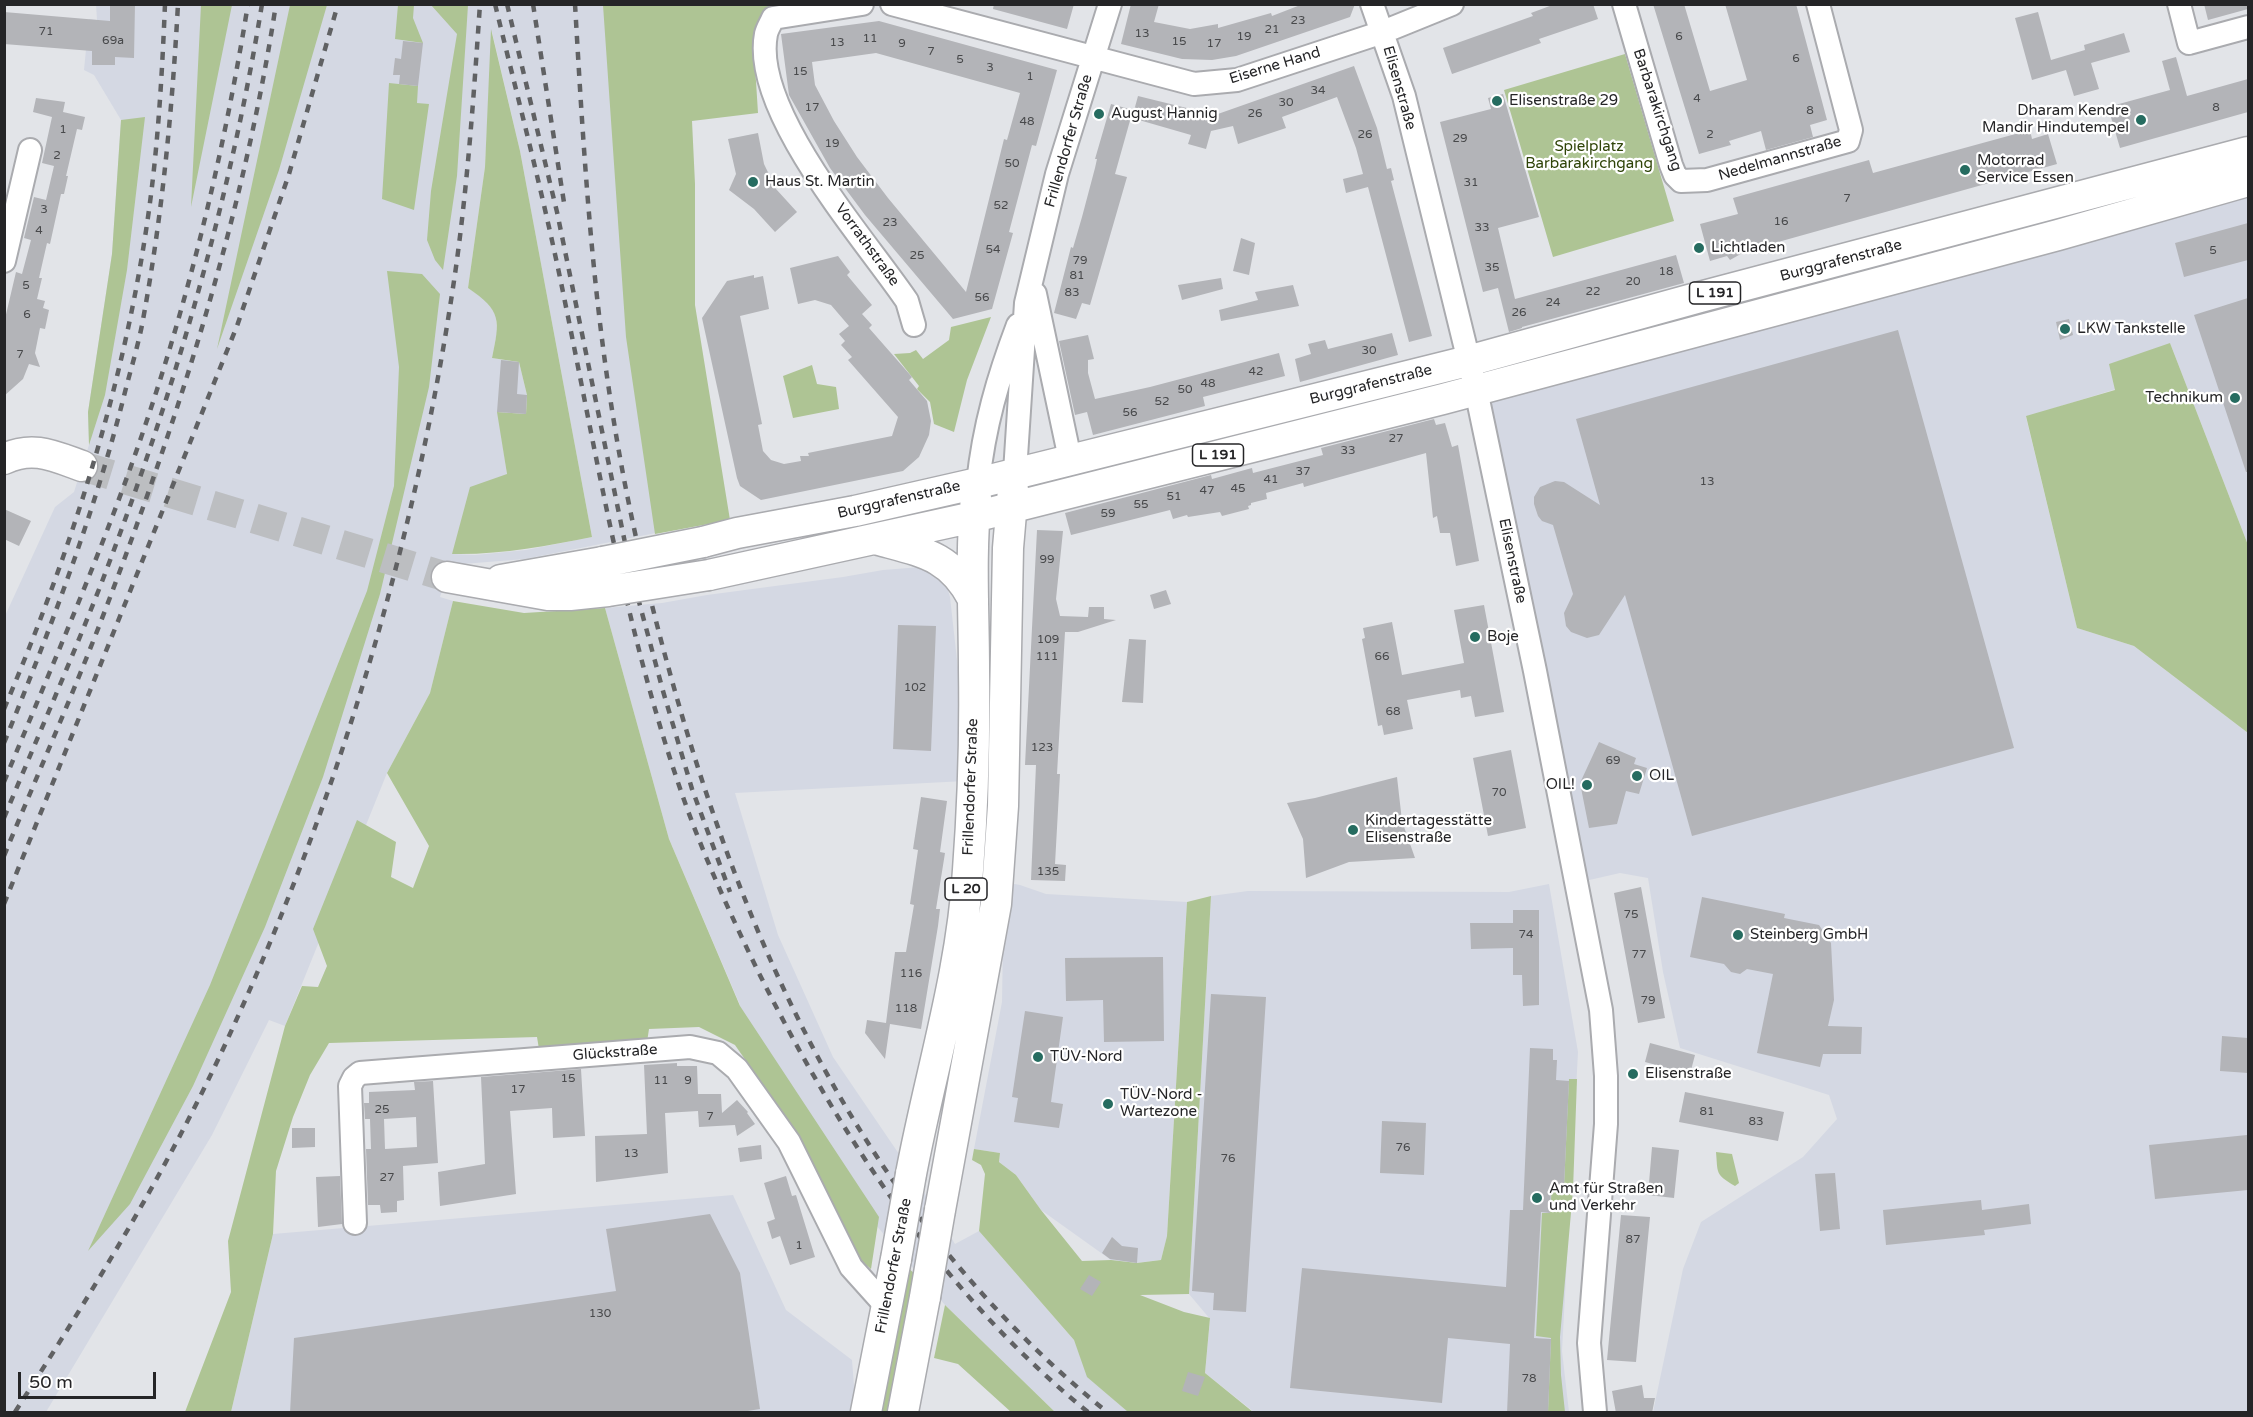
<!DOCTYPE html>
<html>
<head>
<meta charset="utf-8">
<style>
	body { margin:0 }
	#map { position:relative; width:2253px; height:1417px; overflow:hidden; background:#e2e4e8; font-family:"Varela Round",sans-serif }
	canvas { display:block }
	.frame { position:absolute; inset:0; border:6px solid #252527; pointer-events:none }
	.scale { position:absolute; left:18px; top:1372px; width:138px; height:27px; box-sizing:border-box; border:3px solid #252527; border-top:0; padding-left:8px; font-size:18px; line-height:21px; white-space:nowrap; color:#252527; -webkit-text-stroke:4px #fff; paint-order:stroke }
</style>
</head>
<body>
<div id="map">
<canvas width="2253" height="1417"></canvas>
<div class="frame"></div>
<div class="scale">50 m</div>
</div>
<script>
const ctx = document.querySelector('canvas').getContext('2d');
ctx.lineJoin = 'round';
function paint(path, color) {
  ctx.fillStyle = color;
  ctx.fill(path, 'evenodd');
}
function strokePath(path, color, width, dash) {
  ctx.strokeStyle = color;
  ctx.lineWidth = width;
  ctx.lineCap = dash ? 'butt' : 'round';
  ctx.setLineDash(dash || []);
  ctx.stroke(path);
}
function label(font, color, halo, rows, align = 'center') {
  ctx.font = font + ' "Varela Round",sans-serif';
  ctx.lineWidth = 4.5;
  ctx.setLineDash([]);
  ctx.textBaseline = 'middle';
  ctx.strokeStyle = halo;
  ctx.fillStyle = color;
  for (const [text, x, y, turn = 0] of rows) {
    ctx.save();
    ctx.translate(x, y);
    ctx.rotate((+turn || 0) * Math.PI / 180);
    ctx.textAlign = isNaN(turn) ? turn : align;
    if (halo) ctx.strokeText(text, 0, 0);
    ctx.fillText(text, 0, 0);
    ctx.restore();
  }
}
paint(new Path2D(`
	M96,4L643,5L696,525L525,559L450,565L440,597L453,601L430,693L387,773L285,1026L269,1020L212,1135L46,1412H5V616L55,507L74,492L89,445L88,412L112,254L121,120L94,75L84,70L89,19L97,20ZM492,32L520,151L592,537L526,550L475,555L452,554L507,475L498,412L526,414L527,395L519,362L492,358L497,333L496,314L486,300L468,288L485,167Z
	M2248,183V545L2170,343L2116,389L2026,417L2077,628L2134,646L2248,733V1412H1653L1683,1269L1701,1222L1803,1157L1837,1119L1829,1095L1680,1048L1663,972L1648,878L1620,873L1585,881L1482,395Z
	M921,567L936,574L946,584L950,597L965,732V781L735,793L778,935L833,1057L916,1179L955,1244L979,1231L1074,1340L1088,1377L1128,1412H1055L945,1305L875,1224L852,1244L800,1138L735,1045L740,1005L669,839L605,608L662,603L707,595L843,577L883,570Z
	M1004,882L1020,885L1046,894L1187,902L1167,1236L1161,1260L1137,1263L1111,1260L1041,1210L1016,1175L999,1162L1000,1153L974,1149L1002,1002Z
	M1549,884L1578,1052L1562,1351L1569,1412H1254L1205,1373L1210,1319L1189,1294L1211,896L1248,891L1509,892Z
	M733,1195L786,1310L852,1360L856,1412H231L273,1234Z`), '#d4d8e3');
paint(new Path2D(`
	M201,5H232L191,207Z
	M290,5H327L279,170L217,349Z
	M398,5H414L413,18L423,43L395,39Z
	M431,5H468L457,176L443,270L435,260L427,240L431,191L457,34Z
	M603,5H771V11L753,34L758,113L692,121L695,184V305L730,520L655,534L626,337Z
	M491,29L520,151L592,537C546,546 500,555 452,554L470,487L507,474L497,412L526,414L527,395L519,362L492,358C500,320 502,311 468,288L485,167Z
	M1625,54L1674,221L1553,257L1504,90Z
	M389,83L418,86L417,103L429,104L414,210L382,199Z
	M145,117L127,270L105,395L89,445L88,412L112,254L121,120Z
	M387,271L422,274L440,294L429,387L380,594L323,777L265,927L193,1086L130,1204L88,1251L210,985L367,591L394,486L399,367Z
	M991,317L967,380L954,432L934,424L930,402L917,389L919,386L894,354L910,353L916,350L923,359L949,340L951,327Z
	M2170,343L2248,545V733L2134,646L2077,628L2026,416L2115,390L2109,364Z
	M812,365L817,384L836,387L839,409L793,418L783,376Z
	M453,601L524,613L605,608L669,839L740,1006L879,1217L871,1269L859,1259L800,1138L735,1045L699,1027L649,1029L647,1042L539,1049L537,1037L329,1043L310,1075L293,1117L276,1171L273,1234L231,1412H185L231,1292L228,1241L285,1026L302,986L318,987L327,966L313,929L357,820L396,842L391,877L413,888L429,846L387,773L430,693Z
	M1211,896L1189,1294L1140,1295L1184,1312L1210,1318L1205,1373L1253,1412H1128L1087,1377L1074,1340L979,1231L985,1174L981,1165L972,1160L974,1149L1000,1153L999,1162L1016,1175L1041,1210L1082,1261L1111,1260L1137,1263L1161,1260L1167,1236L1187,902Z
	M1569,1079H1577L1573,1190L1560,1337L1561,1375L1565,1412H1548L1551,1338L1536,1336L1542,1213H1550L1552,1186H1564Z
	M1716,1152L1732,1154L1739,1183L1735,1186C1715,1174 1718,1174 1716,1152Z
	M906,1266L916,1275L891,1412H878Z
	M945,1305L1055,1412H1011L958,1364L934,1358Z`), '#aec494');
paint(new Path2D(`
	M110,4H135L134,58L115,57V65H92V51L4,44V12L110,21Z
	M994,4H1074L1067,29L993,9Z
	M1131,4H1159L1154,22L1190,29L1218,24V28L1271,13L1272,16L1303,4H1355L1350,17L1236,56L1212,60L1182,59L1121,44Z
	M1555,4H1593L1598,19L1539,39L1541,43L1452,74L1443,48L1533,16L1531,13Z
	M1653,4H1684L1710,91L1747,80L1725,4H1796L1827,120L1810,125L1813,137L1766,150L1761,131L1729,141L1731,145L1699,154Z
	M2204,4H2248V9L2208,20Z
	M2038,12L2051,60L2085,50L2084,45L2124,33L2130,52L2091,63L2099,89L2074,96L2066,70L2032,80L2015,18Z
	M879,21L1057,70L1036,146L1032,145L1009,232L1013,233L992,309L953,319L865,215L830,168L789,95L781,34ZM876,53L1020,93L1007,140L1004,139L966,292L888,198L857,157L834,121L815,85L812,62Z
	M403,41L423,43L418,86L399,84L400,75H393L395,58L401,59Z
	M2176,57L2187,96L2248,79V112L2120,148L2108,107L2170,90L2162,61Z
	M1354,66L1377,128L1387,169L1391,168L1394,180L1391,181L1432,336L1409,342L1368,187L1346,193L1343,179L1363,174L1356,148L1337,97L1282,117L1286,128L1238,144L1233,126L1211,131L1206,149L1188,144L1191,135L1132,118L1138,96L1215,115Z
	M1503,94L1539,217L1498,228L1515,299L1676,255L1684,283L1522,327V328L1509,332L1498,288L1483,292L1440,122L1491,109L1488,98Z
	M36,98L65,102L63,112L85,117L82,130L77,129L66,176H68L64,194H61L50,244L47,243L39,278H42L37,299L45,301L43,308L49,310L45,329L40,328L35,353L40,367L29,364L23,379L4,396V323L16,272L22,274L31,240L24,238L34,197L46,200L54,166L42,163L52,117L33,112Z
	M1111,104L1133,110L1115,174L1127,177L1090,305L1082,303L1076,319L1054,313L1071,247L1073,248L1082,217L1095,168L1097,159H1095Z
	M2030,130L2032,139L2048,134L2057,164L1746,251L1730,260L1727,256L1710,261L1700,224L1738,214L1733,198L1869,160L1873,173Z
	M758,133L764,164L776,189L797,212L775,232L754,209L729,190L736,174L728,139Z
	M2248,223V260L2184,277L2175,243Z
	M1241,238L1255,243L1249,275L1233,271Z
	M838,256L850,272L847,275L872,305L862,314L872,325L869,328L912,377L909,380L927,401L931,421L929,435L919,457L903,471L761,500L740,486L737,478L702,318L727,281L754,275V278L763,276L769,309L740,316L762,424L758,425L763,451L771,460L784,464L801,461L800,456H809L808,453L892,436L898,417L848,360L852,357L841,345L845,341L839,334L849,326L831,305L815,300L798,304L790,268Z
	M1221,278L1223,289L1182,300L1178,285Z
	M1293,285L1299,306L1221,321L1219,310L1258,300L1255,292Z
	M2248,298V472H2246L2194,315Z
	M2069,319L2073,335L2060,340L2056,322Z
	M1898,330L2014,748L1692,836L1625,595L1599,635L1587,638L1571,632L1566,626L1564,613L1573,594L1553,525L1542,521L1538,516L1534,504V497L1540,487L1555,481L1564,482L1600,505L1576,419Z
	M1392,333L1398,355L1300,382L1295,359L1311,354L1308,344L1325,340L1328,349Z
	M1088,335L1094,359L1088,360V373L1095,399L1150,387L1279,353L1285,376L1203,397L1205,406L1093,435L1087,412L1075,415L1059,341Z
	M501,360L519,362L517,394L527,395L526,414L497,412Z
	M1434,419L1436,425L1445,423L1452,447L1458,445L1479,561L1456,566L1450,533H1440L1437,516L1433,518L1426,453L1304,487L1303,483L1266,493L1267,499L1251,503V505L1248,506L1249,509L1222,516L1220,512L1188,517L1187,515L1173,519L1170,510L1071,535L1065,513L1211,475L1212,479L1252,468L1253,473L1323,455L1321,448Z
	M4,509L31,521L19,546L4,539Z
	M1037,530L1063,531L1056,599L1060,616L1088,617L1089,607H1104V619L1116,620L1078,632H1065L1057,774H1060L1055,864L1066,865L1065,881L1031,880L1036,765H1025Z
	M1166,590L1171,604L1154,609L1150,595Z
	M1484,605L1504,712L1475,717L1471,696L1461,698L1460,690L1407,700L1413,729L1384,735L1382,725L1378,726L1362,639L1365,638L1363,628L1392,622L1402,675L1464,663L1454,610Z
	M898,625L936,626L931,751L893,749Z
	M1129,639L1146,640L1143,703L1122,702Z
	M1599,742L1636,758L1634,764L1647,768L1639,794L1626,791L1617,824L1589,828L1580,783Z
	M1511,750L1526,828L1488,836L1473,758Z
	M1397,777L1402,821L1415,858L1349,862L1306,878L1303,839L1287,803L1315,798Z
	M921,797L947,801L940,852L945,853L936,909H940L938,926L921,1029L890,1024L885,1059L865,1033L867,1020L886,1023L895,952H906L914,905L910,904L918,850L913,849Z
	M1641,887L1665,1018L1638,1023L1614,893Z
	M1702,897L1785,914L1784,918L1819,925L1831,943L1834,1000L1828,1026L1862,1027L1861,1054H1823L1820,1067L1757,1053L1773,974L1747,969L1740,974L1731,972L1724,964L1690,957Z
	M1513,910H1539V1005L1523,1006L1522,975H1513V948L1471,949L1470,923H1513Z
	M1163,957L1164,1041L1104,1042L1103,1000L1066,1001L1065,958Z
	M1211,994L1266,997L1246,1312L1213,1310L1214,1293L1192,1291Z
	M1025,1011L1063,1017L1051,1102L1063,1104L1059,1128L1014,1122L1018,1098L1012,1097Z
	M2222,1036L2248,1038V1073L2220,1071Z
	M1650,1043L1695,1055L1690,1074L1645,1062Z
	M1530,1048L1553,1049V1060H1557L1556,1080L1569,1081L1564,1186L1551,1185L1550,1213L1541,1212L1534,1338L1551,1339L1548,1413H1507L1510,1344L1448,1338L1442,1403L1290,1388L1302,1268L1506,1287L1510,1210H1523Z
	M677,1063V1066H697L698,1094H721L722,1113L737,1100L748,1112L747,1113L755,1124L737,1136L735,1125L699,1127L698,1111L665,1113L668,1173L596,1182L595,1136L647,1134L644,1065Z
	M581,1069L585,1136L553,1138L552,1108L510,1111L516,1194L440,1206L438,1172L485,1164L481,1077Z
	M433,1081L438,1163L403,1166L404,1200L397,1201V1212L381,1213L380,1205H368L366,1149H371L370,1119H365L364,1103H369V1092L415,1090L414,1082ZM416,1117L417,1147L385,1149L384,1119Z
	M1685,1092L1784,1112L1778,1141L1679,1122Z
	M1382,1121L1426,1123L1424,1175L1380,1173Z
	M292,1128H315V1147L292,1148Z
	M2247,1135L2248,1190L2155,1199L2149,1145Z
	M761,1145L762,1159L740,1162L738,1148Z
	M1652,1147L1679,1150L1674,1198L1648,1195Z
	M1835,1173L1840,1229L1820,1231L1815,1174Z
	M340,1176L342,1224L318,1227L316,1177Z
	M786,1176L792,1196L796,1195L815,1257L790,1265L780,1236L772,1239L767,1222L775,1219L764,1183Z
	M1981,1200L1982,1210L2029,1204L2031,1224L1984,1230L1985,1235L1886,1245L1883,1210Z
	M710,1214L740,1273L760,1409L735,1413H290L294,1338L616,1291L606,1229Z
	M1621,1215L1650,1217L1636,1362L1607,1360Z
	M1112,1237L1122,1246L1138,1248L1137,1263L1110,1259L1102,1253Z
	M1089,1275L1101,1282L1092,1296L1080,1289Z
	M1188,1372L1205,1377L1198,1396L1182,1391Z
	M1642,1385L1644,1398H1655L1652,1413H1616L1612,1391Z`), '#b3b4b8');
strokePath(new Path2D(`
	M82,466L447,577`), '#bcbec1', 30, [30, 15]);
const minor = new Path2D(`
	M862,4L773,18C771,23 767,29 766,34C751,111 865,239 907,301L914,325
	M892,4L1194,84L1237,80L1383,32L1452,4
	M1372,4L1404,96L1476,390L1535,671L1601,1010L1606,1076V1124L1589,1343L1595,1412
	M1624,4L1671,165L1675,175L1681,181L1707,180L1848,141L1851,130L1818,4
	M2179,4L2189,43L2248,27
	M4,261L30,150
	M1035,294L1070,459
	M1015,472L1026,303L1057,174L1110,4
	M978,483C984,426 998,378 1018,325
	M355,1223L350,1086L354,1078L360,1073L690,1047L718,1053L737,1069L789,1142L851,1267L886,1306`);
const major = new Path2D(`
	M4,459C33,445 54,456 82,466
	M879,540C923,552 951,556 973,599
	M703,542L737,533L855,511L978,483L1468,361L1700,297L2248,152
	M709,575L974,517L1443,399L2058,235L2248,181
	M447,577L548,595H570L608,591
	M501,580L603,562
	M911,1174C930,1073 962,973 968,870C973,804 975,737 974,670C974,613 970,555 976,498
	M940,1210L996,904L1003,806L1008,548L1013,490
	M866,1412L896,1259
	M903,1412L925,1297`);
strokePath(minor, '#aaabaf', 26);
strokePath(major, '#aaabaf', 33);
strokePath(minor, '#fff', 22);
strokePath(major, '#fff', 30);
strokePath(new Path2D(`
	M495,4C519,103 545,202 565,302C599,468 627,637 683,797C703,854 728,909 754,963C836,1130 942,1294 1088,1412
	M507,4L557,212L631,572L663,691L692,789L730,892
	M533,4L565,209
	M575,4C583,142 591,280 613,416C629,518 654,620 683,719C763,989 884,1232 1107,1412
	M4,709C71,552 124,386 148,217C158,147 162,76 165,4
	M4,743C50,630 93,517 123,400C129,375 137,350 142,325C162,218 172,113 178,4
	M4,782C53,663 105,545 146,423C192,287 225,146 248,4
	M4,818C37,738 72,659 103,579C174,393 230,201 262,4
	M4,856C40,768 79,681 112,592C184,401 245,206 276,4
	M4,904L237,326L289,174L338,4
	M15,1412C95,1288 173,1161 234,1025C343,786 419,528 456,267C468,180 474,92 480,4`), '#606163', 4.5, [8, 8]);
const majorBridge = new Path2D(`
	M603,562L703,542
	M608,591L709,575
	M896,1259L911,1174
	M925,1297L940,1210`);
strokePath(majorBridge, '#aaabaf', 33, []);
strokePath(majorBridge, '#fff', 30);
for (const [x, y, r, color] of [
	[1497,101,6,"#266c60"],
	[1099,114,6,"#266c60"],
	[2141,120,6,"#266c60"],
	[1965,170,6,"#266c60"],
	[753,182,6,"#266c60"],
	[1699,248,6,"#266c60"],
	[2065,329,6,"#266c60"],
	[2235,398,6,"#266c60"],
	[1475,637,6,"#266c60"],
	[1637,776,6,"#266c60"],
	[1587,785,6,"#266c60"],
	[1353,830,6,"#266c60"],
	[1738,935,6,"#266c60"],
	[1038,1057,6,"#266c60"],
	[1633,1074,6,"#266c60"],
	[1108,1104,6,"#266c60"],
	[1537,1198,6,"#266c60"]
]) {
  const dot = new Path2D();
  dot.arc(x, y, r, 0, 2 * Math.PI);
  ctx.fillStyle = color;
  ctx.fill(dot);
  strokePath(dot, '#fff', 2);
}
label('12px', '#48494b', null, [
	["23",1298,21],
	["21",1272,30],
	["71",46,32],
	["13",1142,34],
	["19",1244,37],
	["6",1679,37],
	["11",870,39],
	["69a",113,41],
	["15",1179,42],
	["13",837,43],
	["9",902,44],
	["17",1214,44],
	["7",931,52],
	["6",1796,59],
	["5",960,60],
	["3",990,68],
	["15",800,72],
	["1",1030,77],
	["34",1318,91],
	["4",1697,99],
	["30",1286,103],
	["17",812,108],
	["8",2216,108],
	["8",1810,111],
	["26",1255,114],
	["48",1027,122],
	["1",63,130],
	["26",1365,135],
	["2",1710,135],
	["29",1460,139],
	["19",832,144],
	["2",57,156],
	["50",1012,164],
	["31",1471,183],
	["7",1847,199],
	["52",1001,206],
	["3",44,210],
	["16",1781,222],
	["23",890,223],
	["33",1482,228],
	["4",39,231],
	["54",993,250],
	["5",2213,251],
	["25",917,256],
	["79",1080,261],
	["35",1492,268],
	["18",1666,272],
	["81",1077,276],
	["20",1633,282],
	["5",26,286],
	["22",1593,292],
	["83",1072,293],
	["56",982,298],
	["24",1553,303],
	["26",1519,313],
	["6",27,315],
	["30",1369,351],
	["7",20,355],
	["42",1256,372],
	["48",1208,384],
	["50",1185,390],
	["52",1162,402],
	["56",1130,413],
	["27",1396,439],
	["33",1348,451],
	["37",1303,472],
	["41",1271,480],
	["13",1707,482],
	["45",1238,489],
	["47",1207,491],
	["51",1174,497],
	["55",1141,505],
	["59",1108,514],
	["99",1047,560],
	["109",1048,640],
	["111",1047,657],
	["66",1382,657],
	["102",915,688],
	["68",1393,712],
	["123",1042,748],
	["69",1613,761],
	["70",1499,793],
	["135",1048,872],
	["75",1631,915],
	["74",1526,935],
	["77",1639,955],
	["116",911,974],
	["79",1648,1001],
	["118",906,1009],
	["15",568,1079],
	["11",661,1081],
	["9",688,1081],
	["17",518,1090],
	["25",382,1110],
	["81",1707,1112],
	["7",710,1117],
	["83",1756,1122],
	["76",1403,1148],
	["13",631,1154],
	["76",1228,1159],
	["27",387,1178],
	["87",1633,1240],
	["1",799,1246],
	["130",600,1314],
	["78",1529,1379]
]);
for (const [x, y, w] of [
	[1715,293,51],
	[1218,455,51],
	[966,889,42]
]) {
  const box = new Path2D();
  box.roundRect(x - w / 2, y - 11, w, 22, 4.5);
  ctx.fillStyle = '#fff';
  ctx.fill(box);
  strokePath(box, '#252527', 1.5);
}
label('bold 14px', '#252527', null, [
	["L 191",1715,293],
	["L 191",1218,455],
	["L 20",966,889]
]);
label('15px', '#252527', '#fff', [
	["Eiserne Hand",1275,66,-17],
	["Elisenstraße",1399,88,74],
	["Barbarakirchgang",1657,110,72],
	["Frillendorfer Straße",1069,141,-74],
	["Nedelmannstraße",1780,159,-16],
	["Vorrathstraße",867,245,54],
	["Burggrafenstraße",1841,261,-15],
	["Burggrafenstraße",1371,385,-14],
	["Burggrafenstraße",899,500,-13],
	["Elisenstraße",1512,561,78],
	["Frillendorfer Straße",971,787,-88],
	["Glückstraße",615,1053,-4],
	["Frillendorfer Straße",894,1266,-79]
]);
label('15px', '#252527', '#fff', [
	["Elisenstraße 29",1509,101],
	["Dharam Kendre",2129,111,"right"],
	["Mandir Hindutempel",2129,128,"right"],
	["August Hannig",1111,114],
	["Motorrad",1977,161],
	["Service Essen",1977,178],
	["Haus St. Martin",765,182],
	["Lichtladen",1711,248],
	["LKW Tankstelle",2077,329],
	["Technikum",2223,398,"right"],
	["Boje",1487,637],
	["OIL",1649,776],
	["OIL!",1575,785,"right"],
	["Kindertagesstätte",1365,821],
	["Elisenstraße",1365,838],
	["Steinberg GmbH",1750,935],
	["TÜV-Nord",1050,1057],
	["Elisenstraße",1645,1074],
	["TÜV-Nord -",1120,1095],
	["Wartezone",1120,1112],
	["Amt für Straßen",1549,1189],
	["und Verkehr",1549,1206]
], 'left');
label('15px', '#2f4408', '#fff', [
	["Spielplatz",1589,147],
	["Barbarakirchgang",1589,164]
]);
</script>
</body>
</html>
